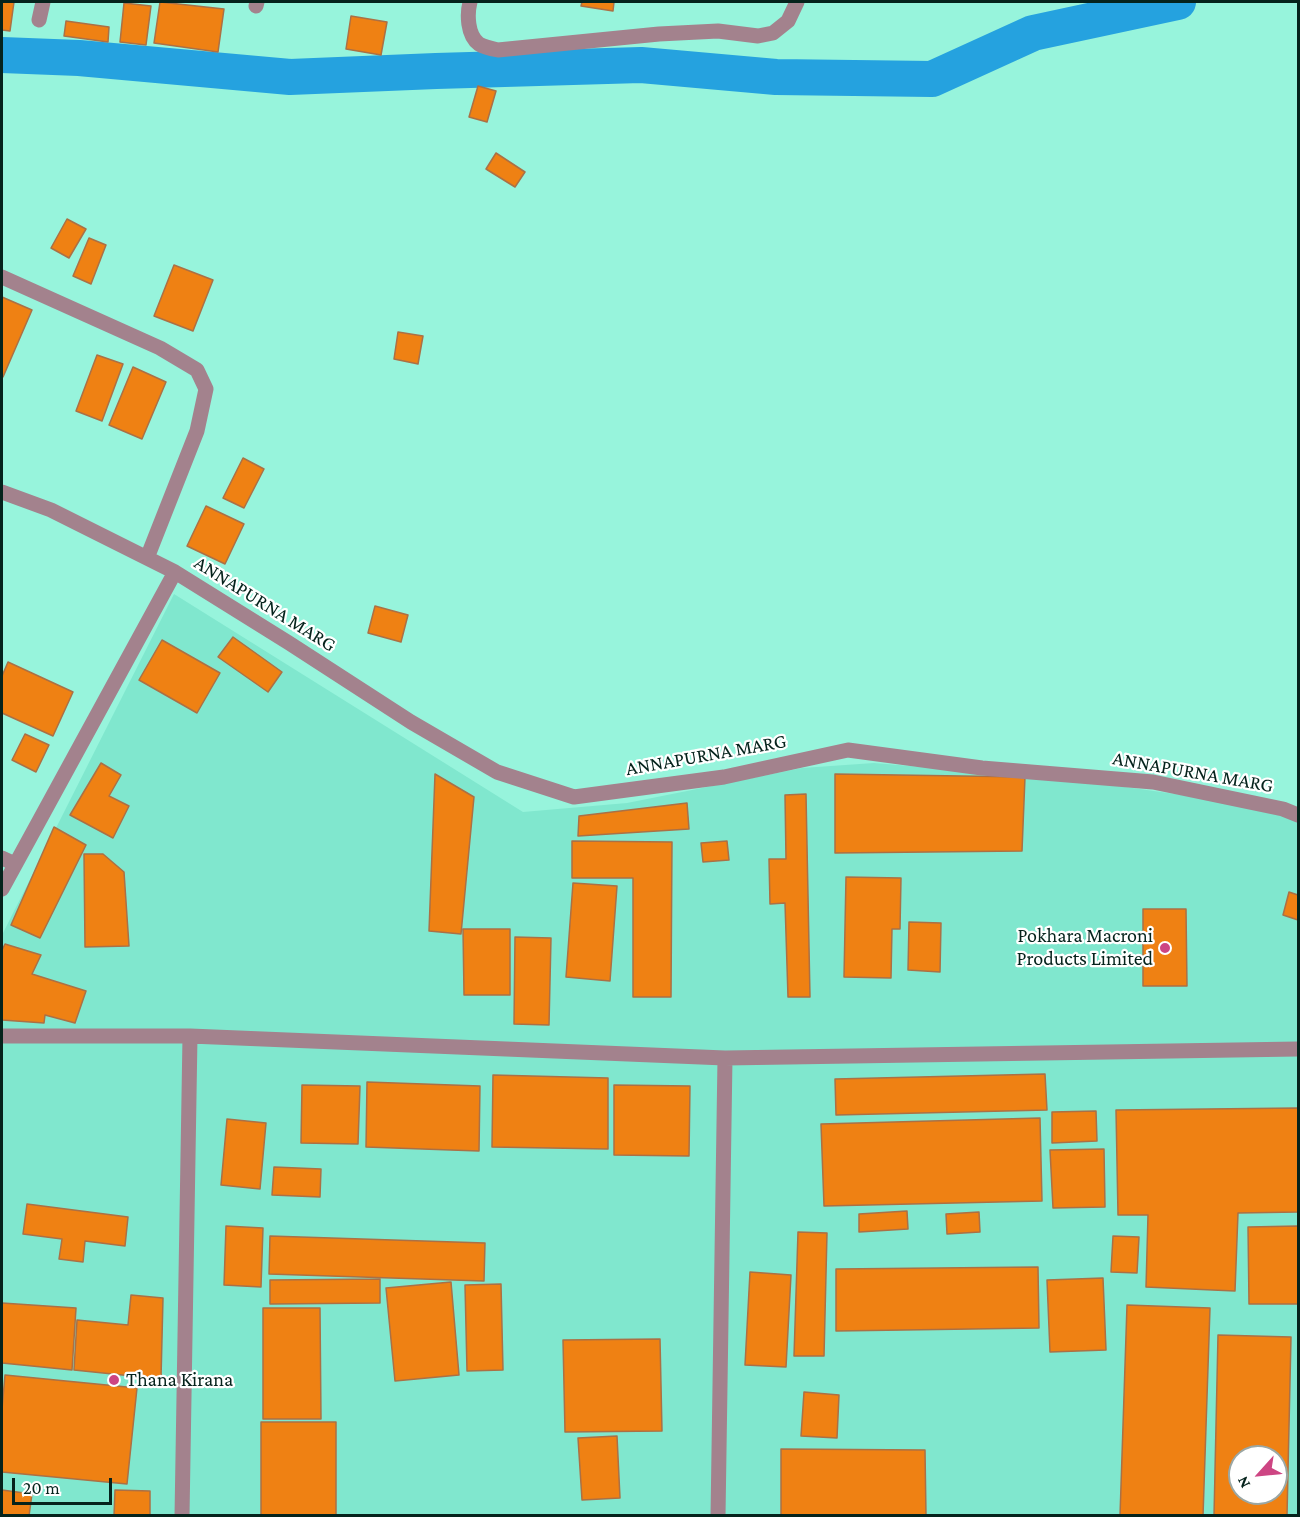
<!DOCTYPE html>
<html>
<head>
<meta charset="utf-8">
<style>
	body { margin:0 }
	#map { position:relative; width:1300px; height:1517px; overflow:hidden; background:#97f4dc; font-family:"Crimson Pro",serif }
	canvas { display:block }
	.frame { position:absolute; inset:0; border:3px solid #05231c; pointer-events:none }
	.north { position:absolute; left:1228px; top:1445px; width:60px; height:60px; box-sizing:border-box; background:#fff; border:2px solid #9ba7a4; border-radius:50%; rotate:243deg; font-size:16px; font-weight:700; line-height:24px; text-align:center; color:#05231c }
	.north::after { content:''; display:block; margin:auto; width:21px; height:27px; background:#cd4583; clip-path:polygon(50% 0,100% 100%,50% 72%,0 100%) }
	.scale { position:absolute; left:12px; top:1478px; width:100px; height:27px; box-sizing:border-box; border:3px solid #05231c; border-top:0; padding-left:8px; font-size:18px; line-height:21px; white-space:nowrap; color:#05231c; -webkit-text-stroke:4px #fff; paint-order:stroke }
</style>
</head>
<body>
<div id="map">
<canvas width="1300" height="1517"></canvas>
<div class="frame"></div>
<div class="north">N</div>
<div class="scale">20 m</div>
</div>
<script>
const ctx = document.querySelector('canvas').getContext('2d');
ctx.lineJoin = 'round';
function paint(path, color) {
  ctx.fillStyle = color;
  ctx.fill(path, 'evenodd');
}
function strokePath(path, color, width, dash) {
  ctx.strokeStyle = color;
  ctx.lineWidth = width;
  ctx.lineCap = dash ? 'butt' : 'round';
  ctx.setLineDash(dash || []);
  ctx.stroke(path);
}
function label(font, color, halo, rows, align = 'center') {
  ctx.font = font + ' "Crimson Pro",serif';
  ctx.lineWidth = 4.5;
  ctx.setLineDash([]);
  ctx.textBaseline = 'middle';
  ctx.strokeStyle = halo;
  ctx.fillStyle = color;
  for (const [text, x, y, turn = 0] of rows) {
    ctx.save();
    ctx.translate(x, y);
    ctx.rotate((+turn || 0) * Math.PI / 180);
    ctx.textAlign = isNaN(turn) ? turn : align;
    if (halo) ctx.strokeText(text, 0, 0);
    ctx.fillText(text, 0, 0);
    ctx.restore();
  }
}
paint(new Path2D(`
	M174,594L523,812L627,803L802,768L874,763L1068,779L1211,799L1284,816L1298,822V1515H2V935ZM1240,1457H1276V1493H1240Z`), '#80e7ce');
strokePath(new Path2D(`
	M2,55L79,58L290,77L436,71L641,65L776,77L932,79L1033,33L1178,2`), '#25a2df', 36);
const building = new Path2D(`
	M2,2H14L10,31L2,30Z
	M160,2L224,9L218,52L154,43Z
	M582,2H614L613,11L581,6Z
	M124,3L151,6L146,45L120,42Z
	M351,16L387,22L381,55L346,49Z
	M66,21L109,27L108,42L64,36Z
	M478,86L496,91L487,122L469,117Z
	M496,153L525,172L515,187L486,169Z
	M67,219L86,229L69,258L51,248Z
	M89,238L106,245L91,284L73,276Z
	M174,265L213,280L193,331L154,316Z
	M2,297L32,310L3,377L2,376Z
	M398,332L423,336L418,364L394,359Z
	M97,355L123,364L102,421L76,411Z
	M133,367L166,382L142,439L109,425Z
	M243,458L264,469L244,508L223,498Z
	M206,506L244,524L225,564L187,546Z
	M375,606L408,615L401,642L368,633Z
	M233,637L282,672L268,692L218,657Z
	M162,640L220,673L197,713L139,680Z
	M8,662L73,692L53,736L2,713V676Z
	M25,734L49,745L36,772L12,760Z
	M101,763L121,775L109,796L129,806L113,838L70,815Z
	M435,774L474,797L461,934L429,931Z
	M835,774L1025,777L1022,851L835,853Z
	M806,794L810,997H788L785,903L770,904L769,859H786L785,795Z
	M687,803L689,829L578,836L579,816Z
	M54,827L86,845L40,938L11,925Z
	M572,841L672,842L671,997H633V878H572Z
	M727,841L729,860L703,862L701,843Z
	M84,854H103L124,872L129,946L85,947Z
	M846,877L901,878L900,929H892L891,978L844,977Z
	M573,883L617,886L610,981L566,977Z
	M1289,892L1298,895V920L1283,915Z
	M1143,909H1186L1187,986H1143Z
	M909,922L941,923L940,972L908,970Z
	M463,929H510V995H464Z
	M515,937L551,938L549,1025L514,1024Z
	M5,944L41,955L32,974L86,991L75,1023L45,1015L44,1023L2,1020V950Z
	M1045,1074L1047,1110L836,1115L835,1079Z
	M493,1075L608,1078V1149L492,1147Z
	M367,1082L480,1086L479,1151L366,1147Z
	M302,1085L360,1086L358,1144L301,1143Z
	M614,1085L690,1086L689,1156L614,1155Z
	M1298,1108V1212L1238,1213L1235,1291L1146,1287L1148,1215H1118L1116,1110Z
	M1096,1111L1097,1141L1052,1143V1112Z
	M1040,1118L1042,1201L824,1206L821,1124Z
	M227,1119L266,1123L260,1189L221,1185Z
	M1104,1149L1105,1207L1053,1208L1050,1150Z
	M274,1167L321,1169L320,1197L272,1195Z
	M27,1204L128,1217L125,1246L85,1241L83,1262L59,1259L62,1239L23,1234Z
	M907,1211L908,1229L859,1232V1214Z
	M979,1212L980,1232L947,1234L946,1214Z
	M226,1226L263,1228L261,1287L224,1285Z
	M1298,1226V1304H1249L1248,1227Z
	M798,1232L827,1233L824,1356H794Z
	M270,1236L485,1243L484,1281L269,1274Z
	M1113,1236L1139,1237L1137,1273L1111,1272Z
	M1038,1267L1039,1328L836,1331V1269Z
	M750,1272L791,1275L786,1367L745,1365Z
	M1103,1278L1106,1350L1050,1352L1047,1280Z
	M380,1279V1303L270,1304V1280Z
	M451,1282L459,1375L395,1381L386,1288Z
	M501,1284L503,1370L467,1371L465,1285Z
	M131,1295L163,1298L161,1379L74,1370L77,1320L128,1325Z
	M2,1303L76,1308L72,1370L2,1363Z
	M1127,1305L1210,1308L1203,1516H1120Z
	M263,1308H320L321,1419H263Z
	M1218,1335L1291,1337L1287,1516H1214ZM1240,1457H1276V1493H1240Z
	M660,1339L662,1431L565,1432L563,1340Z
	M5,1375L137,1388L127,1484L2,1472V1409Z
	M804,1392L839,1395L837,1438L801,1436Z
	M261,1422H336V1516H261Z
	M617,1436L620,1498L582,1500L578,1438Z
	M781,1449L925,1450L926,1516H781Z
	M2,1490L32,1494L29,1516H2Z
	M115,1490L150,1491V1516H114Z`);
paint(building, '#ef8113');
strokePath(building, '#ab7045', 1.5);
strokePath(new Path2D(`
	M470,2C467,14 467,35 479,44C484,47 493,49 498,50L659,34L718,31L758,36L773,33L788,21L797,2
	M256,6L257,2
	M39,20L43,2
	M2,277L160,348L197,370L206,389L197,431L147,558
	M2,492L51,510L175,572L289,643L411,722L497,772L574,797L724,777L848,750L982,768L1153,782L1283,809L1298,815
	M2,858L15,864
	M2,889L175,572
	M2,1036H190L725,1058L1298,1049
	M182,1516L190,1036
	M718,1516L725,1058`), '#a3828d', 15);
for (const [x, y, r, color] of [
	[1165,948,6,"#cd4583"],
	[114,1380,6,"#cd4583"]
]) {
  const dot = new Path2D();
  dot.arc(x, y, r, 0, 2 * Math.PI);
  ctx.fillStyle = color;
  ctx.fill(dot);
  strokePath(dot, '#fff', 2);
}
label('20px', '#05231c', '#fff', [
	["ANNAPURNA MARG",265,604,32],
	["ANNAPURNA MARG",706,755,-10],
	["ANNAPURNA MARG",1193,772,10]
]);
label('20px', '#05231c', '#fff', [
	["Pokhara Macroni",1153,936],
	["Products Limited",1153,959],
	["Thana Kirana",126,1380,"left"]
], 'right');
</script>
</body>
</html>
